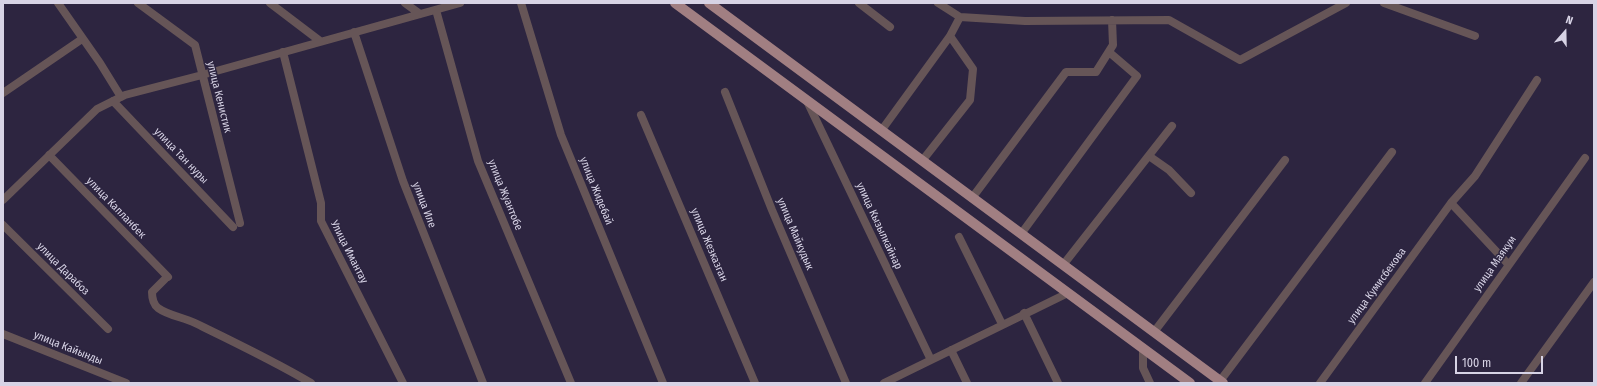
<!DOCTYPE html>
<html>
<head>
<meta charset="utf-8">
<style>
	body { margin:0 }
	#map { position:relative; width:1597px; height:386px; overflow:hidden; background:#2d2540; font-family:"Fira Sans Condensed",sans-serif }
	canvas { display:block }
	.frame { position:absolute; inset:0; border:4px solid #d7d3e5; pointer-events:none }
	.north { position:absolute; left:1545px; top:12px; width:40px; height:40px; -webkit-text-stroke:3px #2d2540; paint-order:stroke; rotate:20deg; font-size:11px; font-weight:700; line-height:16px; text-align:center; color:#d7d3e5 }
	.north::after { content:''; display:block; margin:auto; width:14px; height:18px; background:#d7d3e5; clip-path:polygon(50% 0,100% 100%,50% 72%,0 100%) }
	.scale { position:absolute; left:1455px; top:356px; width:88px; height:18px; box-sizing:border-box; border:2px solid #d7d3e5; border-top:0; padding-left:5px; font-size:12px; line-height:14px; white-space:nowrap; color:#d7d3e5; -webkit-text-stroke:3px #2d2540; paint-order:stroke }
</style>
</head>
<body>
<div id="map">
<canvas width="1597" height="386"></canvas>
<div class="frame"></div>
<div class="north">N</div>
<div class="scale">100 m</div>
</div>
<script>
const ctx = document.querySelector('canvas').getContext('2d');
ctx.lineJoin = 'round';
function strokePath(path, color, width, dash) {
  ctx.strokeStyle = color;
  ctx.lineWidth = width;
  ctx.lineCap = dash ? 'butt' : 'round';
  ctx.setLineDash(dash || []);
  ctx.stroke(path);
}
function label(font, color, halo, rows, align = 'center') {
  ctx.font = font + ' "Fira Sans Condensed",sans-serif';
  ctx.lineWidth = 3;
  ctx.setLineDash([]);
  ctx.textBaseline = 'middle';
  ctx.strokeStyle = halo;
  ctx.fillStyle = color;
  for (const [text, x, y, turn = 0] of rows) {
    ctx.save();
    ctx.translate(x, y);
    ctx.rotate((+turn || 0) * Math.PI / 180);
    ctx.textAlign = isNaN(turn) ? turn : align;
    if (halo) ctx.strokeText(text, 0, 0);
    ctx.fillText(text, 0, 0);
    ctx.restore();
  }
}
strokePath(new Path2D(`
	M58,3L100,63L121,97
	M138,3L195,45L240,223
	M270,3L320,41
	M405,3L420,14
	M521,3L561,135L663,383
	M859,3L890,27
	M938,3L960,17L1025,21L1169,20L1240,60L1346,3
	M1384,3L1475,36
	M436,10L478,161L571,383
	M354,32L403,181L483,383
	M283,52L321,203V221L403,383
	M725,92L772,210L846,383
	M3,93L82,39
	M113,101L233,227
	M807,101L931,360
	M641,115L755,383
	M881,131L950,36L960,17
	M49,155L168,277
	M1149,156L1169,170L1191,193
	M922,161L970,100L973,69L950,36
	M972,198L1066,72H1096L1113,45L1112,20
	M3,200L97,109L125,95L202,75L460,3
	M1451,203L1508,264
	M3,225L108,329
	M1021,234L1137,76L1109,52
	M959,237L1002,324
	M1063,265L1172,126
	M165,279L152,292C152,298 153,304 158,308C169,316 183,317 195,323C234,342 274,361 311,383
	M1024,313L1058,383
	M1154,332L1285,160
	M3,334L126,383
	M1143,348V368L1150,383
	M951,350L967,383
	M1220,381L1392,152
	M884,383L1068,293
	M1320,383L1451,203L1475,176L1537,80
	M1425,383L1585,158
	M1521,383L1594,282`), '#665557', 8);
strokePath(new Path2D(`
	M675,3L1190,383
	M709,3L1223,383`), '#a17f82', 10);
label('11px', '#d7d3e5', '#2d2540', [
	["улица Кенистик",219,97,76],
	["улица Тан нуры",181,156,46],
	["улица Жидебай",596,191,68],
	["улица Жуантобе",505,195,68],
	["улица Иле",424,205,69],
	["улица Капланбек",116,208,46],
	["улица Кызылкайнар",879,226,65],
	["улица Майкудык",795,234,67],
	["улица Жезказган",709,245,67],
	["Улица Имантау",349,252,63],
	["улица Маякум",1495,264,-55],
	["улица Дарабоз",63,269,45],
	["улица Кумисбекова",1377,286,-54],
	["улица Кайынды",68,348,22]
]);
</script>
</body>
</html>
